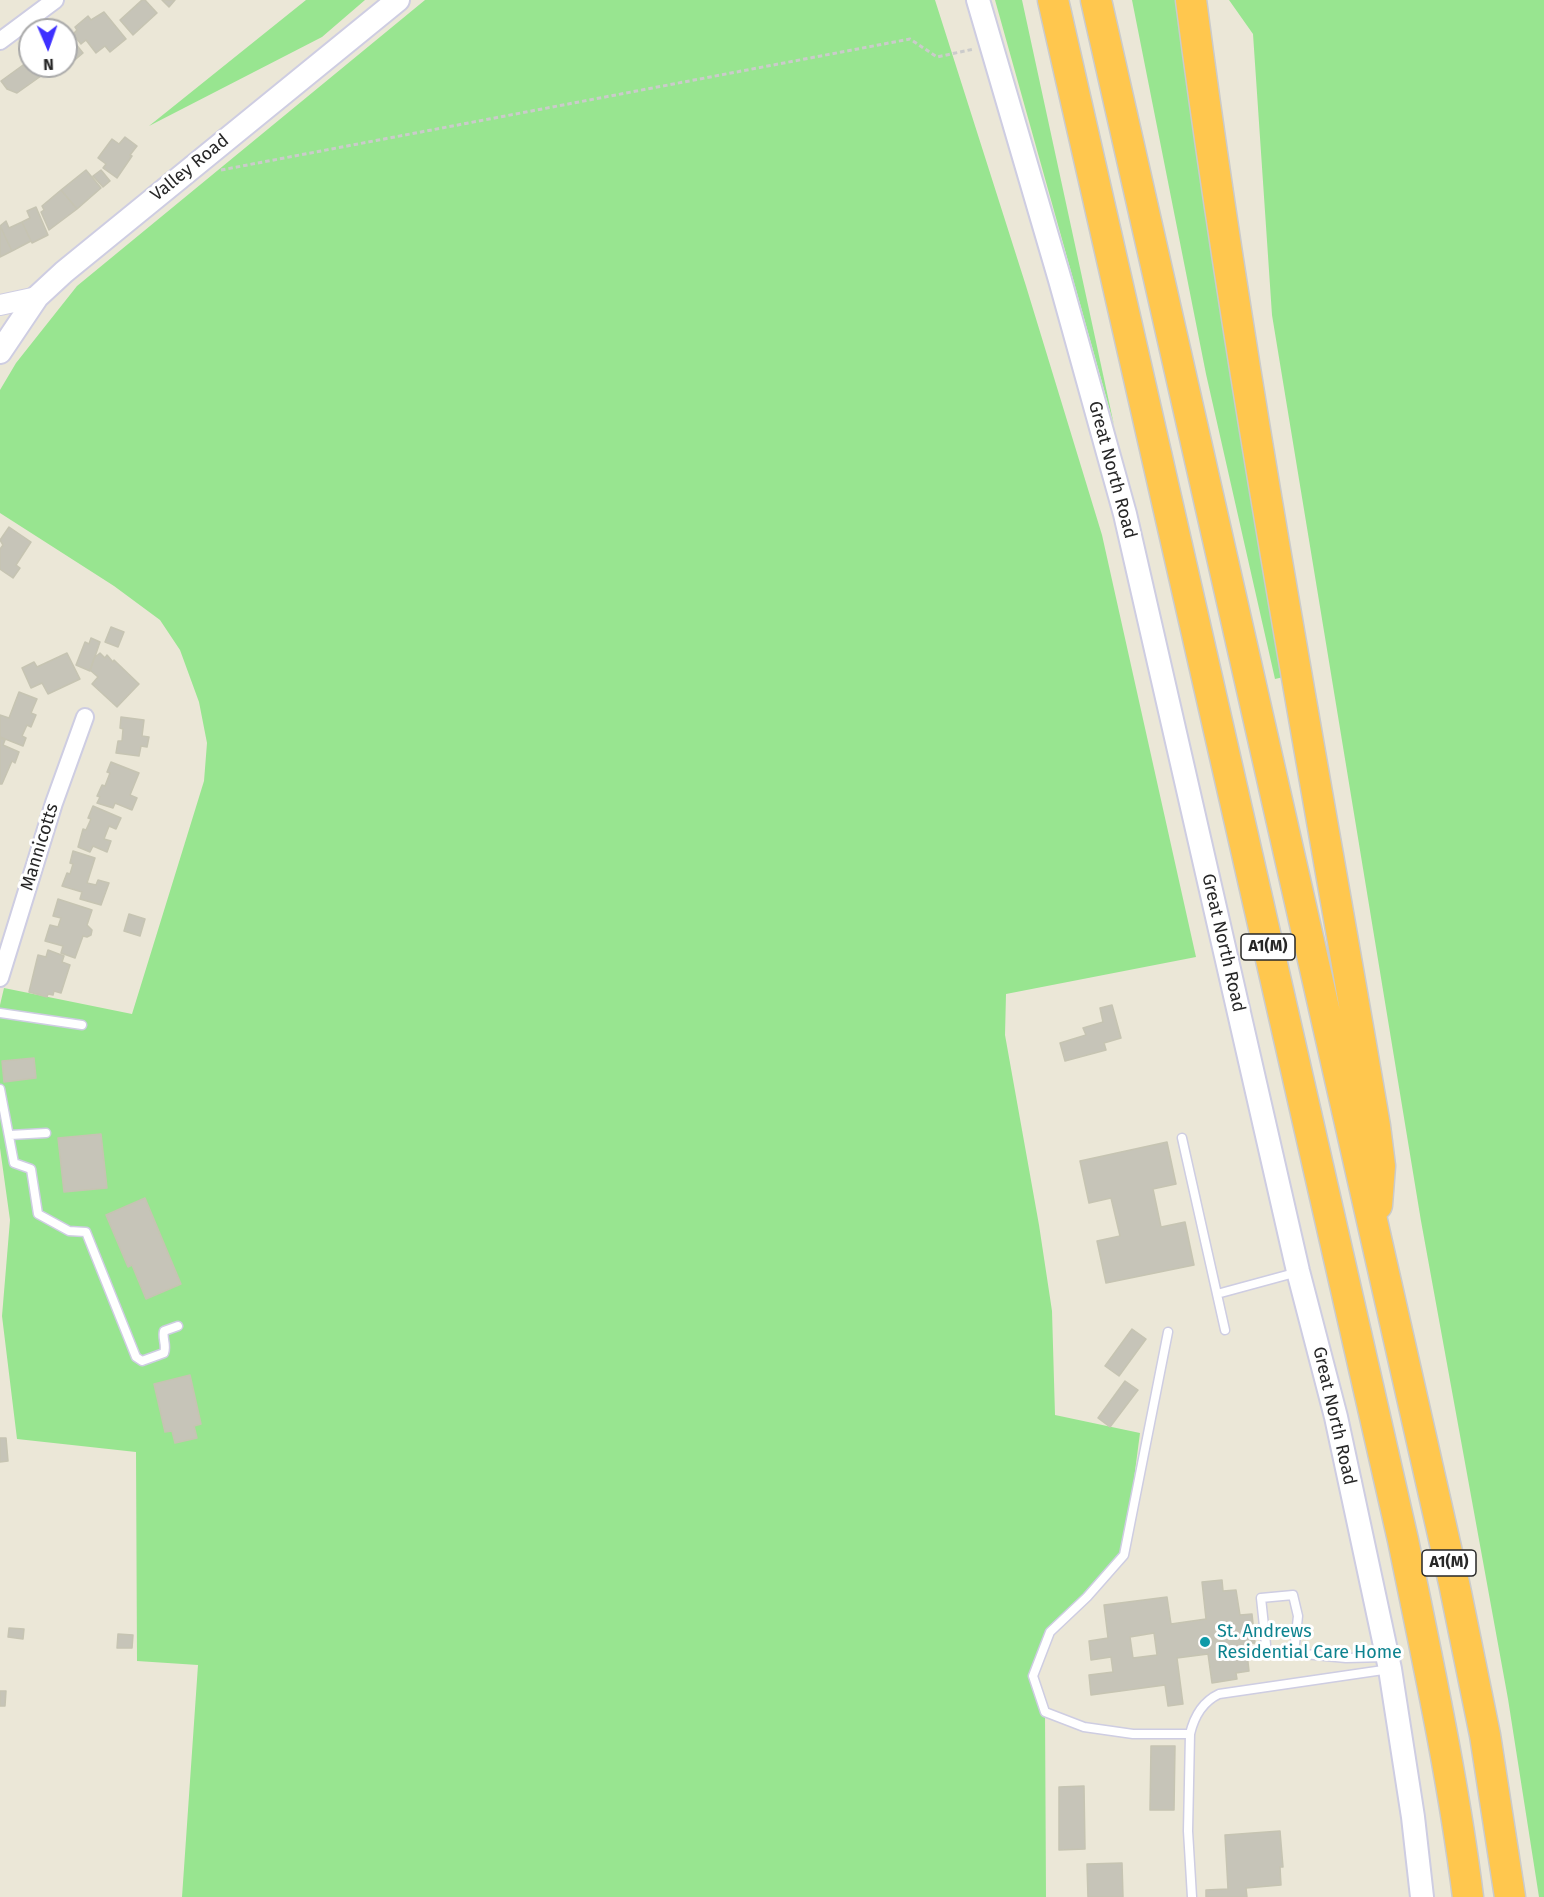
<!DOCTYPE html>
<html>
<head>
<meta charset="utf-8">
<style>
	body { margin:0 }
	#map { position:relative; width:1544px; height:1897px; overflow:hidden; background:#ebe7d7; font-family:"Fira Sans",sans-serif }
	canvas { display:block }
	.north { position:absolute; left:18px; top:18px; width:60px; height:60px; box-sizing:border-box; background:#fff; border:2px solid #a9a9a9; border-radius:50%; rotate:178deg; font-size:16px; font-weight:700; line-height:24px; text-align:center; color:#272727 }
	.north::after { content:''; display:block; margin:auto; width:21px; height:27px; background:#3e30ff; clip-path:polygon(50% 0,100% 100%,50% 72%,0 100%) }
</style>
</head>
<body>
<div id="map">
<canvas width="1544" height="1897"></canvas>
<div class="north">N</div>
</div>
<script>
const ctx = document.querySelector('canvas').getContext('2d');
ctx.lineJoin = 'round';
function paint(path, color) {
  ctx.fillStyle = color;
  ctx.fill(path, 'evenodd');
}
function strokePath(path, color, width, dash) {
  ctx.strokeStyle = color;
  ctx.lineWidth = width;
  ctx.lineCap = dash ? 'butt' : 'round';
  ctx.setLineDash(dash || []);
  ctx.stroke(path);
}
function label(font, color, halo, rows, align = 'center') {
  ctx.font = font + ' "Fira Sans",sans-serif';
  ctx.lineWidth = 6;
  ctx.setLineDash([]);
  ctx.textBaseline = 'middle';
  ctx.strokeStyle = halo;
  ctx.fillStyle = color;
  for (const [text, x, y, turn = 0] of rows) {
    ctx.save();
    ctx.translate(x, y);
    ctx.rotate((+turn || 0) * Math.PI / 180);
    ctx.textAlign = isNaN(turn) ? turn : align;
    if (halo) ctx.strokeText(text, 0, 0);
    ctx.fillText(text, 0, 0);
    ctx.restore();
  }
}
paint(new Path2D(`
	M306,0H365L322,37L149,126Z
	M425,0H935L1026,286L1102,535L1196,957L1006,994L1005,1035L1039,1225L1052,1311L1055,1415L1140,1433L1124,1555L1050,1632L1033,1676L1045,1712L1046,1897H182L198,1665L137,1661L136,1452L17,1439L2,1316L10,1220L0,1148V1005L4,988L132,1014L204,781L207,743L199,702L180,650L160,620L114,586L0,513V390L16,363L77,286Z
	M995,0H1022L1114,425Z
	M1132,0H1179L1288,676L1275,679L1206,374Z
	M1229,0H1544V1897H1539L1508,1699L1421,1221L1272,315L1253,34Z`), '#98e590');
const building = new Path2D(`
	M142,0H145L157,13L133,35L120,20Z
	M162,0H175L169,7Z
	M104,12L126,39L110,52L105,46L96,53L86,40L81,44L73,34L77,30L75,27L88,16L91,20Z
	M67,33L83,53L64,69L62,66H66Z
	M30,60V66H45L48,71L17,93L7,89L1,81Z
	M125,137L137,146L130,155L132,156L117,178L103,168L106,164L98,158L112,139L119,144Z
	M86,170L101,188L77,209L61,190Z
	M101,170L110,181L103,187L93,176Z
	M61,190L77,209L49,230L41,212L44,210L42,206Z
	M36,207L48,235L32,243L22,222L30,218L27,211Z
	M6,221L9,228L22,222L31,241L12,251L0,226Z
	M0,226L12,251L0,257Z
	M9,527L31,542L16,565L20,568L13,578L0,569V549L3,545L0,540Z
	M111,627L124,632L118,647L105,642Z
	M91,638L100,642L90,671L76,665L85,642L89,644Z
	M67,653L80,679L48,694L42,683L31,688L22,668L34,662L37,667Z
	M100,653L105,658L107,655L113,662L114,660L139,684L117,707L92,684L98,677L90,670L94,658Z
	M19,692L37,699L31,713L36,715L31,727L27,725L22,736L26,738L23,746L0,737V715L9,718Z
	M121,717L144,720L142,736L149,737L147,747L141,746L139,756L116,753L118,741H122L123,729L120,728Z
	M0,738L5,740L3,745L19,752L15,763L12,761L2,784H0Z
	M111,762L139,773L130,795L137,798L132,810L115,803L113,808L97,803L100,797L97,796L102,785L105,786L110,773L107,772Z
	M93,806L121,818L116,829L109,826L104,839L111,841L107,852L93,846L90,852L78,847L83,829L86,830L91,819L88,818Z
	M73,851L95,858L87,883L96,885L98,880L109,883L101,905L80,899L82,892L62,886L67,873L70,874L73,864L70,863Z
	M58,899L92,910L87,925L92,930L91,935L87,937L83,936L75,958L61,953L63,946L45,941L50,925L58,927L61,918L53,916Z
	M129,914L145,919L140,936L124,931Z
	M48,950L64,956L62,962L70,965L61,993L54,991L53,995L48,994L47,997L29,992L38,955L46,957Z
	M1112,1005L1121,1038L1104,1043L1106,1050L1065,1061L1060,1043L1086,1035L1083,1028L1103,1022L1100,1008Z
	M34,1058L36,1078L4,1082L2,1061Z
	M101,1134L107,1188L64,1192L58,1138Z
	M1167,1142L1176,1184L1153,1189L1161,1227L1185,1222L1194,1265L1106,1283L1097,1241L1120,1236L1111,1198L1089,1203L1080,1161Z
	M145,1198L181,1284L146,1299L132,1265L128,1267L106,1215Z
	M1132,1329L1146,1339L1119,1376L1105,1366Z
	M190,1375L201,1424L194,1426L197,1438L175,1443L172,1431L165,1432L154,1384Z
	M1125,1381L1138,1390L1110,1427L1098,1418Z
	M0,1438H6L8,1461L0,1462Z
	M1222,1580L1223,1591L1236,1590L1240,1615L1252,1614L1255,1643L1246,1644L1249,1671L1236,1673L1237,1679L1212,1683L1208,1654L1177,1658L1183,1704L1168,1706L1165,1685L1091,1695L1089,1675L1113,1672L1111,1657L1091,1660L1089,1641L1108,1638L1104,1605L1167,1597L1171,1624L1206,1619L1202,1582ZM1154,1633L1157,1655L1133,1658L1130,1637Z
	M9,1628L24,1629L23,1639L8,1637Z
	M118,1634L133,1635L132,1648H117Z
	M0,1691H6L5,1706H0Z
	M1151,1746H1175L1174,1810H1150Z
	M1084,1786L1085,1849L1059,1850V1787Z
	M1280,1831L1283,1867H1280L1281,1885L1246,1888L1247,1897H1206V1890L1228,1889L1225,1835Z
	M1122,1863L1123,1897H1088L1087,1864Z`);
paint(building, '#c6c4b8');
strokePath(building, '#c6c4b2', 1.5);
const service = new Path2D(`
	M0,1013L82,1025
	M0,1089L14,1163L31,1169L38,1214L69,1231L86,1232L136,1357L142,1361L164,1353C167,1345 162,1339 164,1331L178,1326
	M10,1135L46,1133
	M1182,1138L1225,1330
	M1217,1294L1298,1272
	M1168,1332L1124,1555L1087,1597L1050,1632L1033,1676L1045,1712L1084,1727L1133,1734H1190C1194,1717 1202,1702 1219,1694L1390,1669
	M1294,1653L1298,1616L1293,1595L1261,1598L1267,1654L1294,1653L1346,1658L1387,1657
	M1190,1734L1188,1831L1192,1897`);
const minor = new Path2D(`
	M0,41L55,0
	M0,978L54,803L85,717`);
const tertiary = new Path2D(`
	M0,305L37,297`);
const secondary = new Path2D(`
	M978,0L1060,280L1125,514L1298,1271L1336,1417L1390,1669L1413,1817L1422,1897
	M0,352L37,297L64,272L398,0`);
const motorway = new Path2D(`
	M1053,0L1403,1540C1427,1658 1453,1777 1468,1897
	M1096,0L1454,1583L1485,1735L1510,1897
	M1191,0C1240,377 1311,751 1375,1126L1380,1166L1377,1205`);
strokePath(service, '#cecde2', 11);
strokePath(minor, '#cecde2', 20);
strokePath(tertiary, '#cecde2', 22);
strokePath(secondary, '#cecde2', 26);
strokePath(motorway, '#cbcbcb', 33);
strokePath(new Path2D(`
	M221,170L910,39L937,57L974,49`), '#cbcbcb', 3, [4.5, 3]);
strokePath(service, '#fff', 8);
strokePath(minor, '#fff', 16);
strokePath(tertiary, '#fff', 20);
strokePath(secondary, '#fff', 22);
strokePath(motorway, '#ffc74e', 30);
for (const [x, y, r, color] of [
	[1205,1642,6,"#0f9aa8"]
]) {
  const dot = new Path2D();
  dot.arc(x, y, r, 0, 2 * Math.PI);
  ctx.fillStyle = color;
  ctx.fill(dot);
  strokePath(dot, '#fff', 2);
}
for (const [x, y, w] of [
	[1268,947,54],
	[1449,1563,54]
]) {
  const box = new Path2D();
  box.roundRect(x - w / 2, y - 13, w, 26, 4.5);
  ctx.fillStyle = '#fff';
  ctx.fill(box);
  strokePath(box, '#272727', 1.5);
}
label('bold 16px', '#272727', null, [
	["A1(M)",1268,947],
	["A1(M)",1449,1563]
]);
label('18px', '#272727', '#fff', [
	["Valley Road",190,168,-39],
	["Great North Road",1112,470,75],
	["Mannicotts",40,847,-73],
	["Great North Road",1223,943,77],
	["Great North Road",1334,1416,77]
]);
label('18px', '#0d838f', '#fff', [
	["St. Andrews",1217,1632],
	["Residential Care Home",1217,1653]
], 'left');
</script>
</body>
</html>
